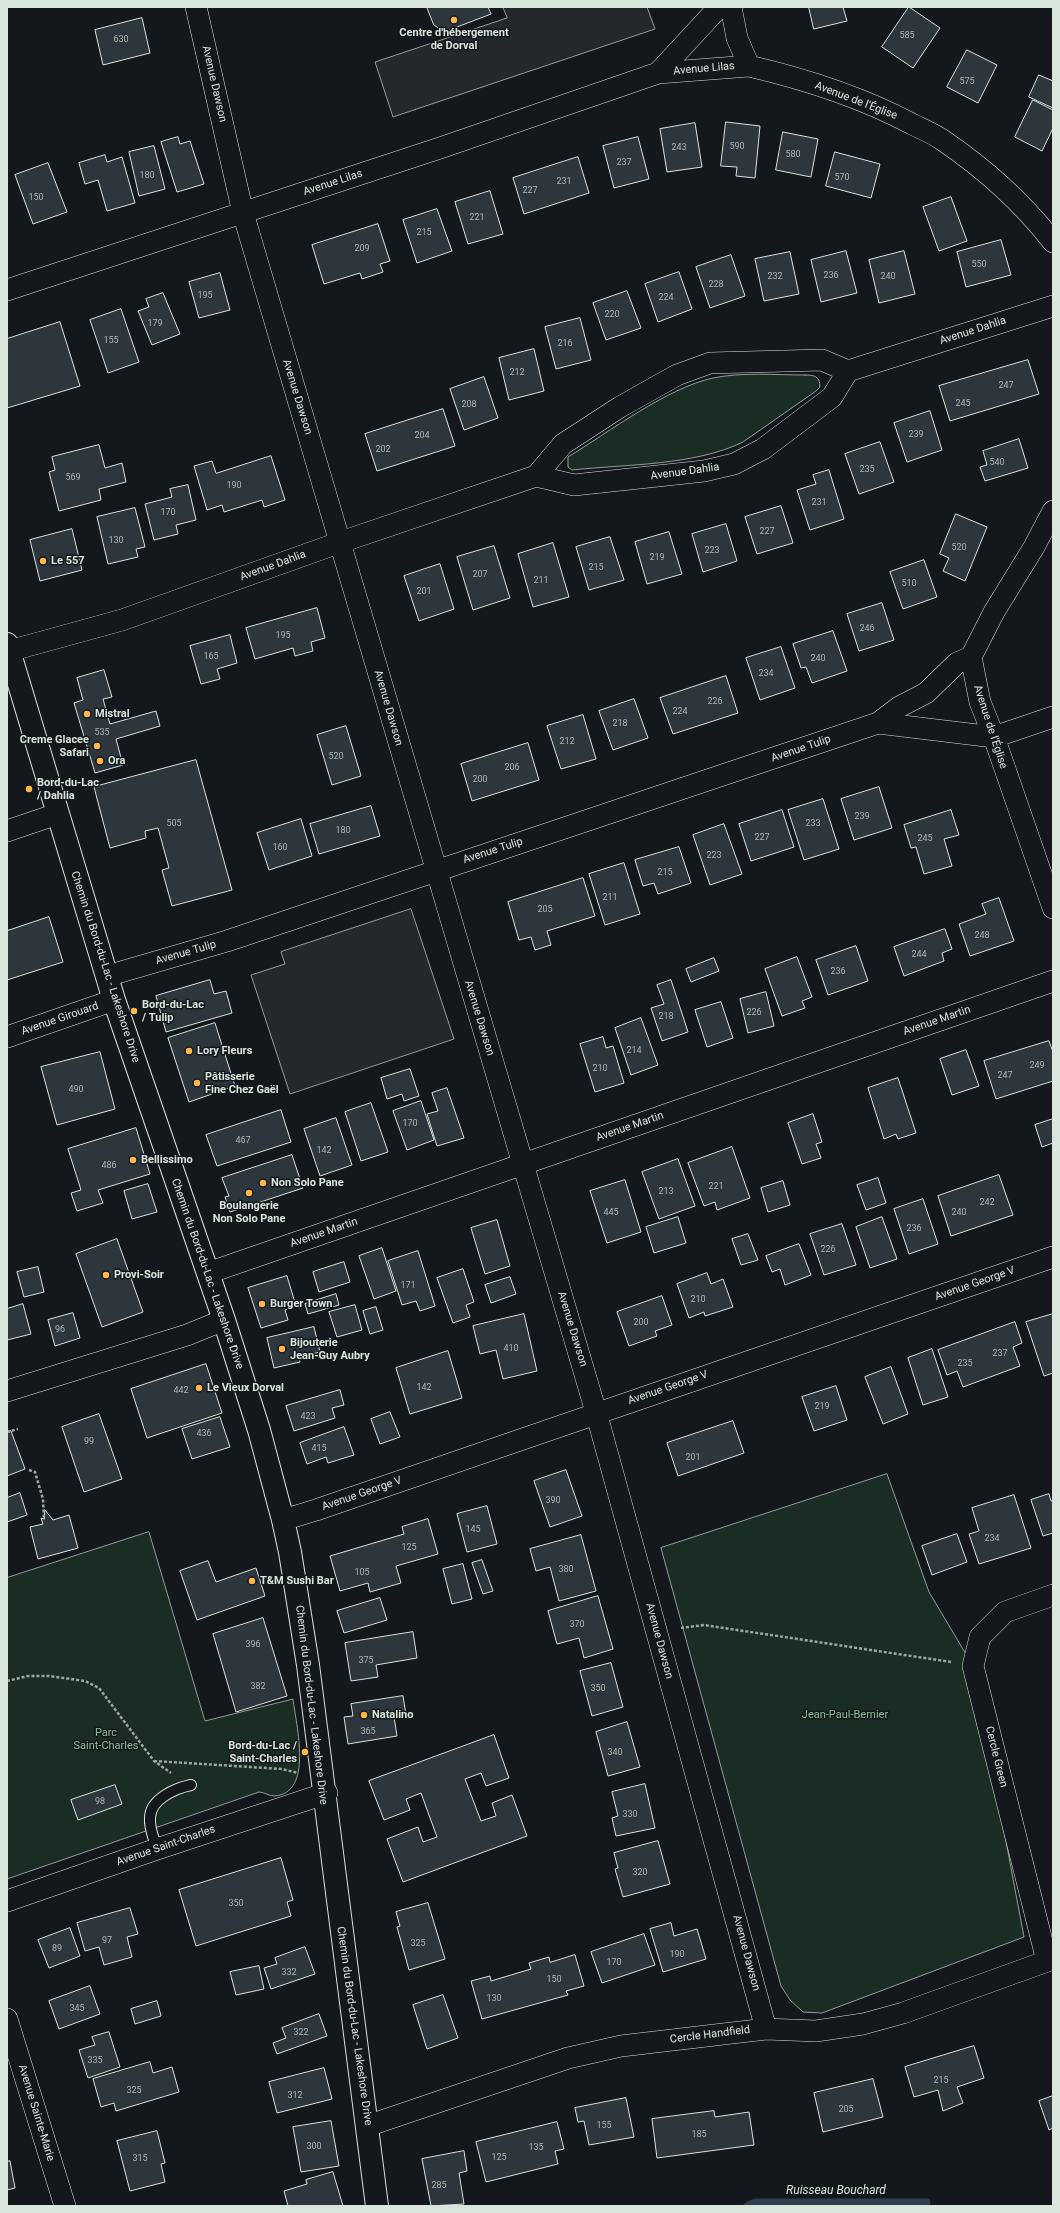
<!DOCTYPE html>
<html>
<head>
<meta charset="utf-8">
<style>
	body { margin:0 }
	#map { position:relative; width:1060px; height:2213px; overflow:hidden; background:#14181c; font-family:Roboto,sans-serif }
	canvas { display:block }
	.frame { position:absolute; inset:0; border:8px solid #d8e6dc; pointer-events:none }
</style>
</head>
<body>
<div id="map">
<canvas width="1060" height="2213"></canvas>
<div class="frame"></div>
</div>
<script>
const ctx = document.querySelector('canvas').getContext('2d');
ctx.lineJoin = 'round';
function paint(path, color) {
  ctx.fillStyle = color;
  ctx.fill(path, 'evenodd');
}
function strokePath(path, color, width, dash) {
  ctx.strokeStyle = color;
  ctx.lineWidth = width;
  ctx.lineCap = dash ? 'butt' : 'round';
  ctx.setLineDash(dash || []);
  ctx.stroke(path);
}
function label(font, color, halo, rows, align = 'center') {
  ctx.font = font + ' Roboto,sans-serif';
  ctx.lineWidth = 3;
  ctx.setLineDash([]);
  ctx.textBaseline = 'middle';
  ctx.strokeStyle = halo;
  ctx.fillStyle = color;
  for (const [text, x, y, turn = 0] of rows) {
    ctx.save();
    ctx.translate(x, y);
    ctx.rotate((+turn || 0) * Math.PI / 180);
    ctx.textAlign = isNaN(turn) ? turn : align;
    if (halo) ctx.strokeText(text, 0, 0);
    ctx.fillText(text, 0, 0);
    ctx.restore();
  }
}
const green = new Path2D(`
	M805,375C814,375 820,376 820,387L816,391L743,442C693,466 627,464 572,470L568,467V457C609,432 667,388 713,378C742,372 775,375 805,375Z
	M887,1474L929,1592L973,1666L1024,1937L822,2013L803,2012L790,2000L781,1986L661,1548Z
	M149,1532L205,1721L293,1699C296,1724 314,1794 274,1796C269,1796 264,1792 259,1792L7,1879V1578Z`);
paint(green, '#1a2d24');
strokePath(green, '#939e99', 1);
const parking = new Path2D(`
	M503,7H647L655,29L393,117L375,62L507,18Z
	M411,909L454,1039L290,1094L251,975L285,964L281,952Z`);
paint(parking, '#24282b');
strokePath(parking, '#939e99', 1);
strokePath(new Path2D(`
	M747,2206L755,2202H927`), '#2f3f4d', 7);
const building = new Path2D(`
	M427,7H488L491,14L444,32L434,25Z
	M809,7H843L847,21L814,29Z
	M909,7L940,28L913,68L882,47Z
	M142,18L150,53L103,65L95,30Z
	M967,50L997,65L978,103L947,87Z
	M1039,75L1053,81V108L1029,97Z
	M1033,100L1053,110V128L1042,151L1015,137Z
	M726,122L760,126L755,178L736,176L737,167L721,166Z
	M695,123L702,167L667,172L660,129Z
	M783,132L818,139L811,177L776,170Z
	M178,137L180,144L190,141L204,184L177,192L161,142Z
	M638,137L649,179L614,188L603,146Z
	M154,146L165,189L139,196L129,152Z
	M835,152L880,164L871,198L826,186Z
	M105,155L107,162L122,157L135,203L107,211L98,180L85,184L79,163Z
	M578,157L589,193L524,214L513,178Z
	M48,163L67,212L33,224L15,175Z
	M490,191L503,234L468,244L455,202Z
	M951,197L967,241L939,251L923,207Z
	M437,209L452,251L417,263L403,220Z
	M378,224L390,261L380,264L383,272L362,279L360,273L324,284L312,245Z
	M1001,240L1011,275L966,287L957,252Z
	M846,251L857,293L821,302L811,260Z
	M904,251L915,294L879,303L869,260Z
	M790,252L799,294L764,301L755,259Z
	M731,255L745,296L710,308L696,267Z
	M679,272L692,309L658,322L645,284Z
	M220,273L230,310L199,318L189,282Z
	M627,291L641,328L606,340L593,303Z
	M163,293L180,334L152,345L138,311L149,307L146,299Z
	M121,309L139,362L108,373L90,320Z
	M580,318L591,360L556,369L545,327Z
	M60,322L80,386L7,408V339Z
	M534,349L544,391L509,400L499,358Z
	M1028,360L1039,394L950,421L939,386Z
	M484,377L498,418L464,430L450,389Z
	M443,409L455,446L377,471L365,434Z
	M930,411L942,450L907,462L894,423Z
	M1019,439L1028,468L985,481L980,467L987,465L983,451Z
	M880,442L894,482L859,494L845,454Z
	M99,445L105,468L122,463L126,482L99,489L101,500L59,511L49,472L55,470L52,457Z
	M271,456L285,500L264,507L262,500L224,512L222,505L207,510L194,466L212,461L216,473Z
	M829,470L844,519L810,530L797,490L816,484L813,475Z
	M188,485L196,520L176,525L178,534L154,540L145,504L172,497L170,489Z
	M781,506L793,543L757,554L745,517Z
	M135,508L145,547L136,549L138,557L108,564L97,517Z
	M956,514L987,527L965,581L943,571L949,558L940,554Z
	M726,524L737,561L703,572L692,534Z
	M72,529L82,570L40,581L30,540Z
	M669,532L682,574L647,584L635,542Z
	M610,537L624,580L589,590L576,547Z
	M553,543L569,597L533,607L518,554Z
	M494,546L510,598L473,610L457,557Z
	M924,560L937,597L903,609L890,572Z
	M440,564L454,609L419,621L404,576Z
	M882,603L894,640L859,651L847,614Z
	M317,608L325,638L311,642L313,651L295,656L293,648L255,659L246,628Z
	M833,631L847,671L812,683L806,667L801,668L793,644Z
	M230,635L237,663L217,669L220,679L201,684L190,646Z
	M781,647L795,688L760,700L746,658Z
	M104,670L112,697L103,699L110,724L156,711L160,726L116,739L123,765L95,773L74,703L83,700L77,678Z
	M726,676L738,713L673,734L660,698Z
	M634,699L648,738L613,750L599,711Z
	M583,715L596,759L561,769L547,726Z
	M346,726L361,776L332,785L317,735Z
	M528,743L539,780L472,801L461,764Z
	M196,760L232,890L172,906L162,870L169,868L158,828L145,831L146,838L110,848L94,787Z
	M879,787L892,828L854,840L841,799Z
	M823,799L839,849L804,860L788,810Z
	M371,806L380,836L319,854L310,824Z
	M782,810L794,847L751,861L739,824Z
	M951,810L959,835L944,839L952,866L924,874L916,847L911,848L904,825Z
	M301,819L312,856L269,870L257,833Z
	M724,824L742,874L710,885L693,835Z
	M679,847L691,883L658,894L654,883L643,886L635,860Z
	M624,863L640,914L605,925L589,874Z
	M583,878L595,916L547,931L551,945L535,950L531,937L519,940L508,902Z
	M999,898L1014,941L970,956L959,924L986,914L982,904Z
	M49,917L63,962L7,980V927L8,930Z
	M945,929L952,949L942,953L944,961L904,976L894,947Z
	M856,946L868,981L828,995L816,960Z
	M797,957L812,997L802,1001L805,1008L782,1016L765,969Z
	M714,958L719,971L691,982L686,969Z
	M210,980L214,994L226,991L232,1013L166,1032L156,996Z
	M671,980L688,1032L662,1041L651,1008L664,1004L657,985Z
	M766,992L774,1026L748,1033L740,999Z
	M721,1002L733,1038L707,1047L695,1010Z
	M641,1018L658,1065L631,1075L615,1028Z
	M215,1023L235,1086L189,1102L168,1038Z
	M603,1037L606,1048L613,1046L624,1083L595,1092L580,1044Z
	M1049,1041L1053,1052V1081L996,1099L984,1061Z
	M966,1050L979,1086L952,1095L940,1059Z
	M100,1052L115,1109L57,1125L41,1067Z
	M410,1069L419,1096L404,1101L402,1094L387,1099L381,1078Z
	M898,1078L916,1133L898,1139L896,1134L884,1139L868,1088Z
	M447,1088L464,1138L437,1146L427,1114L438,1111L432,1093Z
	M421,1101L434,1140L407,1150L393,1111Z
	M371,1103L388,1152L361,1161L345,1112Z
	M281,1110L291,1142L217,1166L206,1135Z
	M813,1114L822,1142L816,1144L821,1158L802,1164L788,1123Z
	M336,1118L352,1165L320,1176L304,1129Z
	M1053,1119V1143L1042,1147L1035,1125Z
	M136,1128L150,1174L98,1190L103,1203L77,1211L71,1193L81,1190L68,1149Z
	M732,1147L750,1198L717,1210L715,1202L704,1206L688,1163Z
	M292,1155L303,1188L230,1212L225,1197L229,1196L222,1178Z
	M678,1159L695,1206L659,1219L642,1172Z
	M999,1175L1013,1215L951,1236L938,1196Z
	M878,1178L886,1203L866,1210L857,1185Z
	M625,1180L641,1232L607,1243L590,1191Z
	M783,1181L790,1205L768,1212L761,1188Z
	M148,1184L157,1212L132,1219L124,1191Z
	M923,1199L938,1244L909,1254L894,1209Z
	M678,1217L686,1243L654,1253L646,1227Z
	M882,1217L897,1259L870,1268L856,1227Z
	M497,1220L510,1266L485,1274L471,1228Z
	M842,1224L856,1265L824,1275L810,1234Z
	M748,1234L758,1260L741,1265L732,1239Z
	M117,1239L143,1312L102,1327L76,1254Z
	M799,1244L811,1275L785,1285L780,1269L772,1272L766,1256Z
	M382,1248L396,1291L374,1299L359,1256Z
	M418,1251L435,1306L420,1311L416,1301L402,1305L388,1261Z
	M344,1262L350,1282L319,1292L313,1272Z
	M38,1267L44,1292L24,1297L17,1272Z
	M463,1269L474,1302L466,1305L470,1317L453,1323L437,1278Z
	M707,1273L711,1284L723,1279L733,1307L705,1316L704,1312L689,1318L677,1284Z
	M287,1276L296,1306L285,1310L288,1320L261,1328L248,1288Z
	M510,1277L516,1294L491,1303L485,1285Z
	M336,1294L339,1305L308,1314L305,1304Z
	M662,1296L672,1325L655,1331L657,1336L629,1346L617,1312Z
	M23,1304L31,1334L7,1340V1309Z
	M355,1305L362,1330L337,1337L329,1312Z
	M376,1307L383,1330L370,1334L363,1311Z
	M73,1313L80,1338L55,1346L48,1320Z
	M524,1314L537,1371L503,1379L496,1350L480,1354L473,1326Z
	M1053,1314V1373L1044,1376L1026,1322Z
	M1015,1322L1022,1343L1013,1347L1020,1366L963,1387L957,1371L947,1375L938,1350Z
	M314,1327L320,1352L299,1357L300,1362L274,1368L267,1338Z
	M932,1349L948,1397L923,1405L908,1358Z
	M448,1351L462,1398L410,1414L396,1368Z
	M206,1364L222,1413L147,1438L131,1389Z
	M891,1367L908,1414L883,1424L865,1377Z
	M836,1386L847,1420L814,1431L802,1397Z
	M340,1390L344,1405L332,1408L335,1418L294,1431L286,1406Z
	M390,1412L400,1437L380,1444L371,1419Z
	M99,1414L122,1479L84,1492L62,1427Z
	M220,1417L230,1447L192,1459L182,1429Z
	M733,1421L744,1453L678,1476L667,1443Z
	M344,1427L354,1455L328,1463L326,1457L307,1464L300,1443Z
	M11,1431L25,1469L7,1476V1432Z
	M566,1470L582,1516L550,1527L534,1481Z
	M20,1493L27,1515L7,1522V1498Z
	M1049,1494L1051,1501H1053V1533L1043,1536L1031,1500Z
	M1014,1495L1031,1548L979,1564L969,1534L979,1531L972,1508Z
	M487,1506L497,1544L467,1552L457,1514Z
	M45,1510L53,1520L69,1515L78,1548L38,1559L30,1527L43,1524L41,1518L44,1519Z
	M428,1519L438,1554L396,1566L401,1583L370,1592L368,1583L340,1591L330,1556L404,1534L402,1527Z
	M957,1534L967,1562L932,1575L922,1546Z
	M581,1535L596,1591L559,1601L550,1567L536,1571L530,1549Z
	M482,1560L493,1591L483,1594L472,1563Z
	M208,1561L216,1582L256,1568L265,1596L197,1620L180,1571Z
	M463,1564L472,1599L452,1604L443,1569Z
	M598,1596L613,1649L584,1658L579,1638L557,1644L548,1611Z
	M380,1598L387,1620L344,1633L337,1611Z
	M263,1618L287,1696L236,1712L213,1634Z
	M413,1632L417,1658L376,1665L378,1677L351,1681L345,1643Z
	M611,1663L623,1707L592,1716L580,1671Z
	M403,1696L406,1715L394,1717L397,1736L348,1744L344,1717L353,1716L351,1704Z
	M627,1722L640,1767L608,1776L596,1732Z
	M494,1735L509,1778L486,1786L481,1773L465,1779L481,1821L496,1816L492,1803L512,1795L527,1836L403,1882L387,1839L418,1827L423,1842L437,1837L421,1793L406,1799L410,1810L384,1820L369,1781Z
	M645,1784L655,1828L616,1836L612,1818L618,1816L612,1792Z
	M115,1785L122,1804L78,1820L71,1800Z
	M658,1841L670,1884L623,1897L615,1869L618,1868L614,1853Z
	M281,1858L293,1900L287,1902L291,1916L196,1946L179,1890Z
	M428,1903L445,1959L409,1970L397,1927L400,1926L396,1912Z
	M130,1908L138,1934L127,1937L132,1957L104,1965L99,1947L85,1951L77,1923Z
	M671,1923L674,1936L697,1929L706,1959L663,1972L650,1929Z
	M70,1928L80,1956L49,1968L38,1940Z
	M644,1934L655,1965L602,1983L591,1952Z
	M305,1947L315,1974L271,1989L264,1968L277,1964L275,1958Z
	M575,1955L584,1986L566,1991L568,1995L482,2019L471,1981L490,1976L491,1981L531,1969L529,1963L549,1957L550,1962Z
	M259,1966L264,1989L236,1995L230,1972Z
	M90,1986L100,2014L59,2029L49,2001Z
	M443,1995L458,2038L427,2049L413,2005Z
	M157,2001L161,2016L135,2024L131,2009Z
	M319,2014L327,2036L277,2054L273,2043L286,2038L282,2028Z
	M109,2032L120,2067L88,2078L79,2050L95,2045L92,2037Z
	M974,2046L984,2078L957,2087L963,2103L943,2111L938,2090L914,2097L905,2067Z
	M150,2062L153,2073L172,2067L179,2092L116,2111L114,2103L101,2107L93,2079Z
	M324,2068L332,2099L277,2113L269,2082Z
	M873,2079L883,2117L823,2132L814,2093Z
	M1053,2096V2128L1049,2130L1039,2101Z
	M626,2098L634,2137L589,2145L584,2121L578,2122L575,2108Z
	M714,2111L715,2117L749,2112L754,2145L657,2158L652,2119Z
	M331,2121L339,2166L301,2172L293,2127Z
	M557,2122L564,2149L555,2151L558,2164L486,2182L476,2142Z
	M157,2131L165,2163L161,2164L165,2182L130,2191L117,2141Z
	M464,2151L467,2171L459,2173L464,2204L431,2206L422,2159Z
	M10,2161L15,2188L7,2190V2162Z
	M333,2172L343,2206H288L284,2191L307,2184L306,2180Z`);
paint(building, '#2c363c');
strokePath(building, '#d8e6dc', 1);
const lane = new Path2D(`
	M157,1849C154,1839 149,1828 150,1818C150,1799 176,1788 191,1785`);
const street = new Path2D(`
	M196,7L243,213L596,1412L766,2029
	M731,7L737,38L749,66C805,79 861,97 912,124C922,129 932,133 941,139C984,168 1022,202 1053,242
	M658,73L719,7
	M7,290L440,148L658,73L749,66
	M536,476L574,485L704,471L734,464L763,449L832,397L848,371
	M1053,511L1034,547L994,612L971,657L980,702L994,737L1053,908
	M9,651L122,620L341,542L536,476L563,444L620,407L677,375L710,363L822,360L848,371L1053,306
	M878,723L994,737L1053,717
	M7,831L57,814
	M107,976L227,941L878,723L899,707L926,693L957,663L971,657
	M7,1037L114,1000
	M208,1273L1053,981
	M7,1391L187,1335L224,1320
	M283,1520L316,1510L1053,1257
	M7,1901L157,1849L327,1793
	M1047,1961L973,1666L980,1637L1005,1612L1053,1595
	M7,2019L65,2206
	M367,2126L568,2058L621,2046L766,2029L816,2031L863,2024L903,2013L1053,1959`);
const secondary = new Path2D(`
	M7,644L114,1000L224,1320L259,1430L283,1520L290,1552L308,1665L377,2206`);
strokePath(lane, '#d8e6dc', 12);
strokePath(street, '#d8e6dc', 22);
strokePath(secondary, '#d8e6dc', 24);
strokePath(new Path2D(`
	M7,1432L18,1429
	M29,1470L35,1472L43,1499L44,1519
	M681,1628L704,1625L951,1662
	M7,1681L28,1676H49L85,1681L99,1688L154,1761L171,1773
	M154,1761L282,1769L298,1773`), '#9da8a2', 2.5, [3, 2]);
strokePath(lane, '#14181c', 10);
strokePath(street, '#14181c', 21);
strokePath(secondary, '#14181c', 22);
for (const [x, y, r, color] of [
	[454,20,4,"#ffb74d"],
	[43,561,4,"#ffb74d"],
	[87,714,4,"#ffb74d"],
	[97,746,4,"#ffb74d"],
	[100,761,4,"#ffb74d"],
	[29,789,4,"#ffb74d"],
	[134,1011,4,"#ffb74d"],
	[189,1051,4,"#ffb74d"],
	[197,1083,4,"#ffb74d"],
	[133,1160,4,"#ffb74d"],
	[263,1183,4,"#ffb74d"],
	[249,1193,4,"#ffb74d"],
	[106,1275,4,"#ffb74d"],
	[262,1304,4,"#ffb74d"],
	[282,1349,4,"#ffb74d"],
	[199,1388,4,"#ffb74d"],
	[252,1581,4,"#ffb74d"],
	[364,1715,4,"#ffb74d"],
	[305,1752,4,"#ffb74d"]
]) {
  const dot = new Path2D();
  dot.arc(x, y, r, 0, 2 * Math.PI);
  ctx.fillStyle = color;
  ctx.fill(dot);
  strokePath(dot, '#14181c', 1.5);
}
label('9px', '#adbab4', null, [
	["585",907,36],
	["630",121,40],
	["575",967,82],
	["590",737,147],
	["243",679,148],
	["580",793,155],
	["237",624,163],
	["180",147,176],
	["570",842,178],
	["231",564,182],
	["227",530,191],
	["150",36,198],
	["221",477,218],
	["215",424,233],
	["209",362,249],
	["550",979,265],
	["236",831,276],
	["232",775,277],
	["240",888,277],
	["228",716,285],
	["195",205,296],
	["224",666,298],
	["220",612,315],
	["179",155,324],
	["155",111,341],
	["216",565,344],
	["212",517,373],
	["247",1006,386],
	["245",963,404],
	["208",469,405],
	["239",916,435],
	["204",422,436],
	["202",383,450],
	["540",997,463],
	["235",867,470],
	["569",73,478],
	["190",234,486],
	["231",819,503],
	["170",168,513],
	["227",767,532],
	["130",116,541],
	["520",959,548],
	["223",712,551],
	["219",657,558],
	["215",596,568],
	["207",480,575],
	["211",541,581],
	["510",909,584],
	["201",424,592],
	["246",867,629],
	["195",283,636],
	["165",211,657],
	["240",818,659],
	["234",766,674],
	["226",715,702],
	["224",680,712],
	["218",620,724],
	["535",102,733],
	["212",567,742],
	["520",336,757],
	["206",512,768],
	["200",480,780],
	["239",862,817],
	["505",174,824],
	["233",813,824],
	["180",343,831],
	["227",762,838],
	["245",925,839],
	["160",280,848],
	["223",714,856],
	["215",665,873],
	["211",610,898],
	["205",545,910],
	["248",982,936],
	["244",919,955],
	["236",838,972],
	["226",754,1013],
	["218",666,1017],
	["214",634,1051],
	["249",1037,1066],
	["210",600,1069],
	["247",1005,1076],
	["490",76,1090],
	["170",410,1124],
	["467",243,1141],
	["142",324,1151],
	["486",109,1166],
	["221",716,1187],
	["213",666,1192],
	["242",987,1203],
	["445",611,1213],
	["240",959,1213],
	["236",914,1229],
	["226",828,1250],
	["171",408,1286],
	["210",698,1300],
	["200",641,1323],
	["96",60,1330],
	["410",511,1349],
	["237",1000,1354],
	["235",965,1364],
	["142",424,1388],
	["442",181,1391],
	["219",822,1407],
	["423",308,1417],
	["436",204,1434],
	["99",89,1442],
	["415",319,1449],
	["201",693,1458],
	["390",553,1501],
	["145",473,1530],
	["234",992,1539],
	["125",409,1548],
	["380",566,1570],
	["105",362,1573],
	["370",577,1625],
	["396",253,1645],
	["375",366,1661],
	["382",258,1687],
	["350",598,1689],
	["365",368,1732],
	["340",615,1753],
	["98",100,1802],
	["330",630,1815],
	["320",640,1873],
	["350",236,1904],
	["97",107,1941],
	["325",418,1944],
	["89",57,1949],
	["190",677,1955],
	["170",614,1963],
	["332",289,1973],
	["150",554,1980],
	["130",494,1999],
	["345",77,2009],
	["322",301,2033],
	["335",95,2061],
	["215",941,2081],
	["325",134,2091],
	["312",295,2096],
	["205",846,2110],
	["155",604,2126],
	["185",699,2135],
	["300",314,2147],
	["135",536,2148],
	["125",499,2158],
	["315",140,2159],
	["285",439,2186]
]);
label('bold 11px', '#d8e6dc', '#14181c', [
	["Centre d'hébergement",454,33,"center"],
	["de Dorval",454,46,"center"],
	["Le 557",51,561],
	["Mistral",95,714],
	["Creme Glacee",89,740,"right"],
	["Safari",89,753,"right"],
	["Ora",108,761],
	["Bord-du-Lac",37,783],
	["/ Dahlia",37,796],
	["Bord-du-Lac",142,1005],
	["/ Tulip",142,1018],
	["Lory Fleurs",197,1051],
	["Pâtisserie",205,1077],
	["Fine Chez Gaël",205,1090],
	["Bellissimo",141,1160],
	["Non Solo Pane",271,1183],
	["Boulangerie",249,1206,"center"],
	["Non Solo Pane",249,1219,"center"],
	["Provi-Soir",114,1275],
	["Burger Town",270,1304],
	["Bijouterie",290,1343],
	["Jean-Guy Aubry",290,1356],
	["Le Vieux Dorval",207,1388],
	["T&M Sushi Bar",260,1581],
	["Natalino",372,1715],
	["Bord-du-Lac /",297,1746,"right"],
	["Saint-Charles",297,1759,"right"]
], 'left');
label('11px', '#d8e6dc', '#14181c', [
	["Avenue Lilas",704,69,-5],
	["Avenue Dawson",214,84,77],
	["Avenue de l'Église",856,101,21],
	["Avenue Lilas",333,183,-18],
	["Avenue Dahlia",973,331,-18],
	["Avenue Dawson",297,397,73],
	["Avenue Dahlia",685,472,-8],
	["Avenue Dahlia",273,566,-20],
	["Avenue Dawson",388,708,74],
	["Avenue de l'Église",990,727,72],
	["Avenue Tulip",801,749,-19],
	["Avenue Tulip",493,851,-18],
	["Avenue Tulip",186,953,-16],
	["Chemin du Bord-du-Lac - Lakeshore Drive",105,967,72],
	["Avenue Dawson",479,1018,73],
	["Avenue Girouard",60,1019,-19],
	["Avenue Martin",937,1021,-19],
	["Avenue Martin",630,1127,-19],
	["Avenue Martin",324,1233,-19],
	["Chemin du Bord-du-Lac - Lakeshore Drive",207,1274,71],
	["Avenue George V",975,1284,-19],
	["Avenue Dawson",572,1329,73],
	["Avenue George V",668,1388,-19],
	["Avenue George V",362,1494,-19],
	["Avenue Dawson",659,1641,75],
	["Chemin du Bord-du-Lac - Lakeshore Drive",311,1705,83],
	["Cercle Green",996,1757,76],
	["Avenue Saint-Charles",166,1846,-19],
	["Avenue Dawson",746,1953,75],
	["Chemin du Bord-du-Lac - Lakeshore Drive",354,2026,82],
	["Cercle Handfield",710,2035,-7],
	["Avenue Sainte-Marie",36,2113,73]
]);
label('11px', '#8ac095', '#14181c', [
	["Jean-Paul-Bernier",845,1715],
	["Parc",106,1733],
	["Saint-Charles",106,1746]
]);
label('italic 12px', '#d8e6dc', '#14181c', [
	["Ruisseau Bouchard",836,2191]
]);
</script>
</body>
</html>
